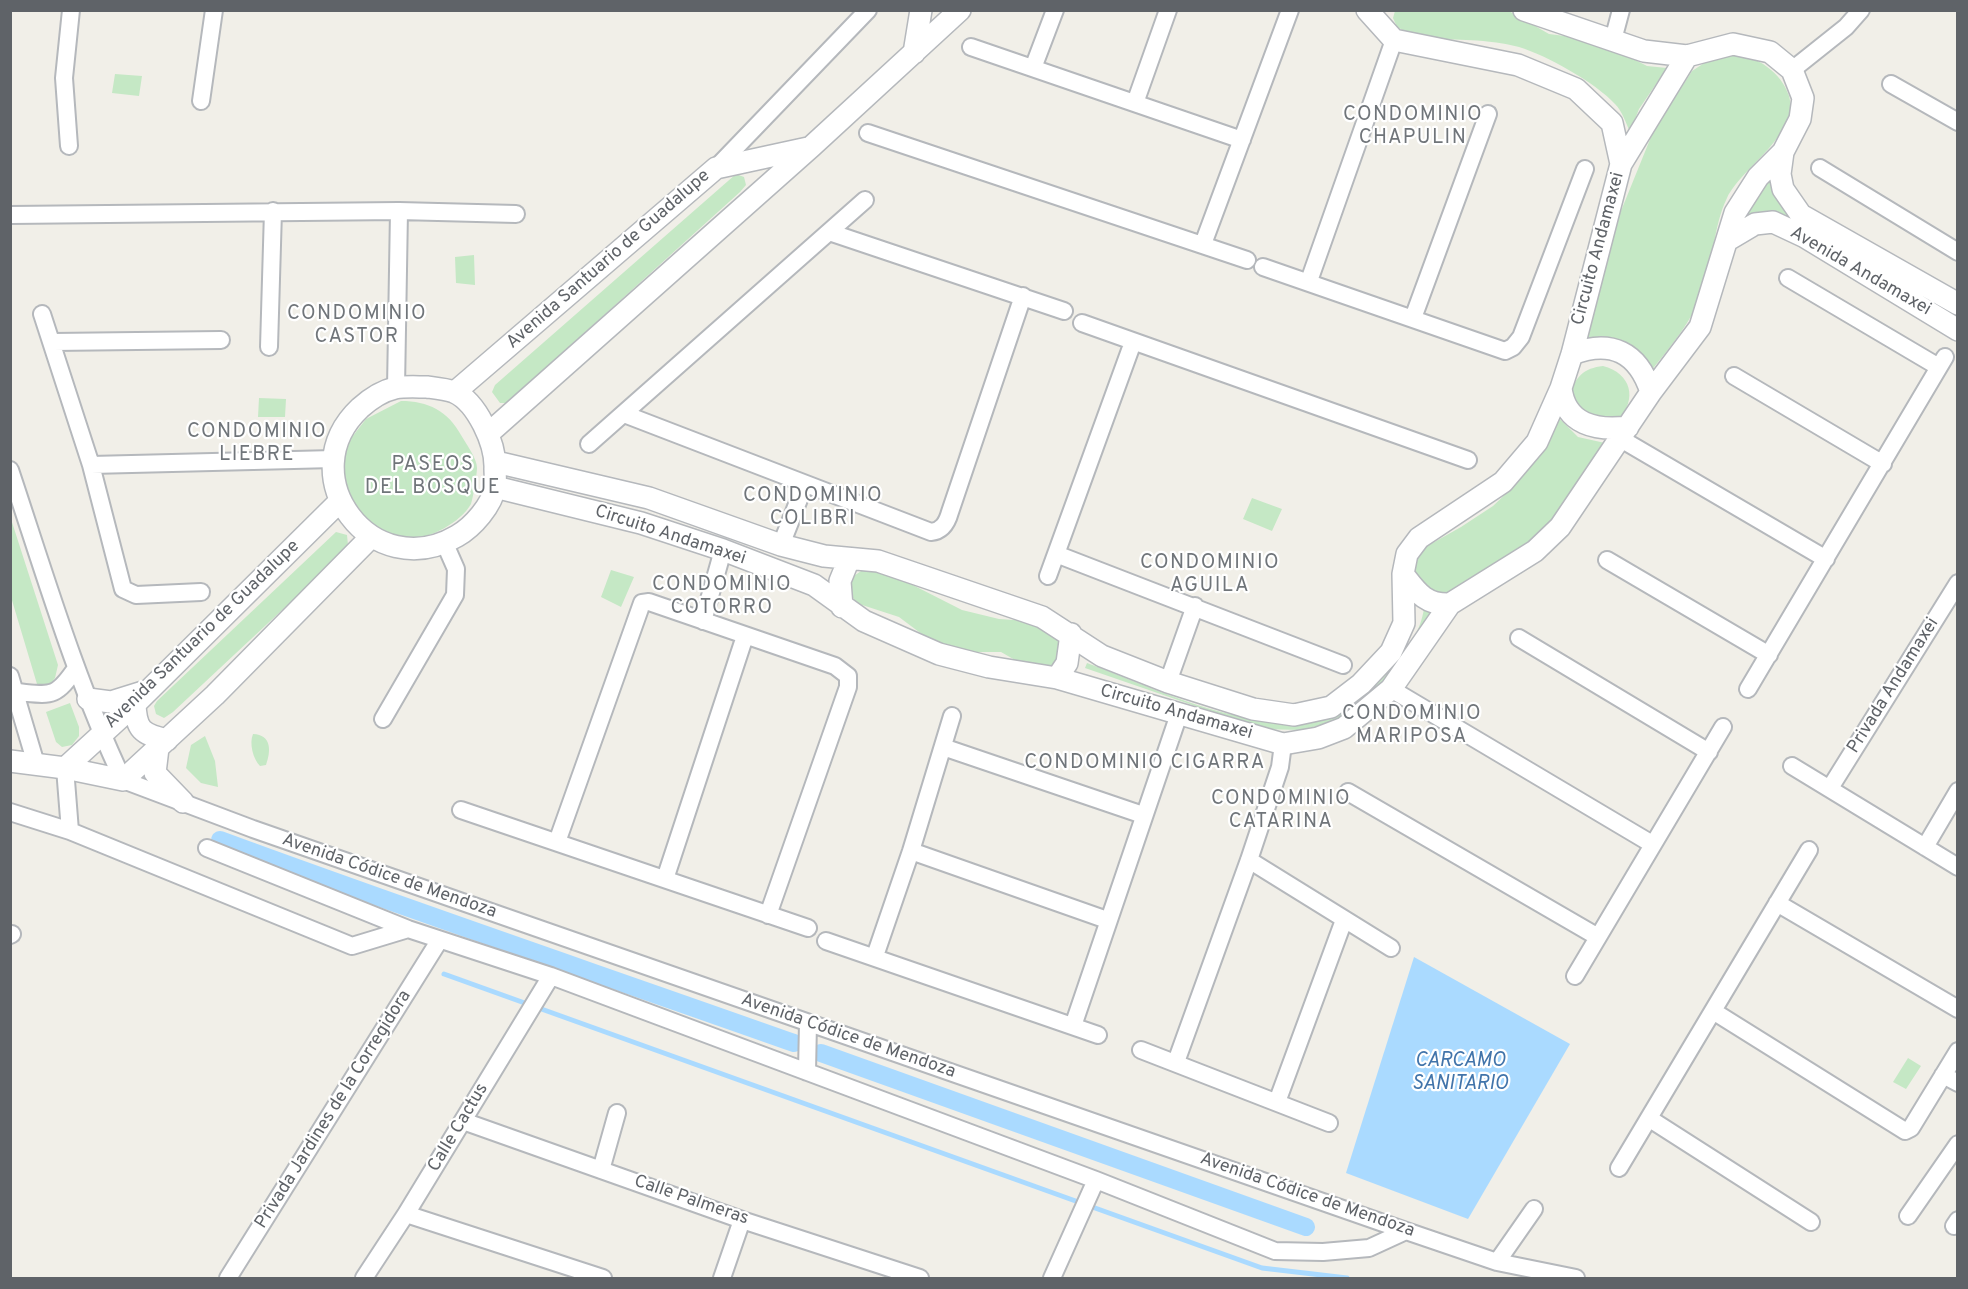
<!DOCTYPE html>
<html>
<head>
<meta charset="utf-8">
<style>
	body { margin:0 }
	#map { position:relative; width:1968px; height:1289px; overflow:hidden; background:#f1efe8; font-family:Overpass,sans-serif }
	canvas { display:block }
	.frame { position:absolute; inset:0; border:12px solid #5f6368; pointer-events:none }
</style>
</head>
<body>
<div id="map">
<canvas width="1968" height="1289"></canvas>
<div class="frame"></div>
</div>
<script>
const ctx = document.querySelector('canvas').getContext('2d');
ctx.lineJoin = 'round';
function paint(path, color) {
  ctx.fillStyle = color;
  ctx.fill(path, 'evenodd');
}
function strokePath(path, color, width, dash) {
  ctx.strokeStyle = color;
  ctx.lineWidth = width;
  ctx.lineCap = dash ? 'butt' : 'round';
  ctx.setLineDash(dash || []);
  ctx.stroke(path);
}
function label(font, color, halo, rows, align = 'center') {
  ctx.font = font + ' Overpass,sans-serif';
  ctx.lineWidth = 4.5;
  ctx.setLineDash([]);
  ctx.textBaseline = 'middle';
  ctx.strokeStyle = halo;
  ctx.fillStyle = color;
  for (const [text, x, y, turn = 0] of rows) {
    ctx.save();
    ctx.translate(x, y);
    ctx.rotate((+turn || 0) * Math.PI / 180);
    ctx.textAlign = isNaN(turn) ? turn : align;
    if (halo) ctx.strokeText(text, 0, 0);
    ctx.fillText(text, 0, 0);
    ctx.restore();
  }
}
paint(new Path2D(`
	M1395,11H1509L1549,34L1596,40L1647,66L1667,68L1639,109L1630,132C1626,123 1622,111 1615,104C1596,83 1546,55 1519,47C1508,44 1494,42 1483,41C1453,38 1424,43 1397,27L1393,18Z
	M1735,52C1757,58 1781,71 1789,96C1800,134 1742,167 1727,198C1713,227 1714,260 1703,291C1692,321 1671,346 1651,371C1634,344 1617,331 1584,339L1593,280L1653,132L1692,71L1712,58Z
	M115,74L142,76L139,96L112,93Z
	M736,174L744,177L746,185L740,192L507,403H500L492,392L495,385Z
	M1775,176L1796,222C1777,213 1763,210 1743,218L1766,182Z
	M474,255L475,285L456,283L455,257Z
	M1603,366C1631,373 1638,399 1618,420L1587,422L1570,395C1575,377 1584,368 1603,366Z
	M259,398L286,399L285,417H258Z
	M401,401C428,401 448,411 461,435C466,444 477,458 477,468C477,474 473,499 471,504C458,527 412,549 387,535C370,526 353,504 347,486C343,476 344,461 342,450L366,419Z
	M1558,417L1578,437L1605,443C1586,471 1569,501 1548,527C1534,544 1466,594 1444,594C1427,594 1418,579 1413,565L1422,549L1461,527L1493,506L1513,487L1547,443Z
	M1252,498L1282,509L1272,531L1243,519Z
	M10,516L58,665L55,678L48,687L37,684L11,597Z
	M336,532L347,535L348,545L342,554L173,712L164,718L156,714L154,706L157,701Z
	M864,569L893,575L962,610L999,619L1029,621L1064,643L1055,669L1022,664L1001,652H961L927,638L899,617L856,603L849,591L851,578Z
	M611,570L634,577L621,607L601,597Z
	M1424,608L1433,611L1381,691L1341,720L1301,730L1262,729L1085,668L1087,663C1183,698 1306,769 1389,671C1405,653 1421,632 1424,608Z
	M70,703L79,727V736L72,745L62,747L56,742L46,712Z
	M253,734C272,735 271,751 266,765L260,766C253,759 249,743 253,734Z
	M205,736L215,761L218,787L201,783L186,768L191,745Z
	M1908,1058L1921,1066L1906,1089L1893,1082Z`), '#c5e8c5');
paint(new Path2D(`
	M1414,957L1570,1044L1468,1219L1346,1173Z`), '#aadaff');
strokePath(new Path2D(`
	M444,974L1262,1268L1347,1278`), '#aadaff', 5);
strokePath(new Path2D(`
	M220,840C410,910 602,975 794,1043
	M821,1053L1306,1227`), '#aadaff', 18);
const minor = new Path2D(`
	M1613,40L1621,10
	M971,47L1242,140
	M1033,68L1055,10
	M1792,70L1846,27L1861,10
	M1891,84L1958,122
	M201,101L214,10
	M1135,103L1168,10
	M868,133L1247,260
	M69,146L64,78L71,10
	M716,168L868,10
	M1820,168L1958,252
	M10,215L399,211L516,214
	M829,232L1064,311
	M1203,244L1290,10
	M1263,267L1505,351L1513,347L1521,337L1585,169
	M1788,278L1937,366
	M1309,281L1394,40
	M42,314L91,465L123,589L136,595L201,592
	M1413,318L1488,114
	M1082,323L1468,460
	M53,342L221,340
	M269,347L273,211
	M1734,376L1883,464
	M396,388L399,211
	M624,414L931,532C942,531 947,523 950,512L1023,296
	M1621,439L1826,559
	M589,444L865,200
	M91,465L334,459
	M10,470C45,575 76,681 123,780L253,829L1406,1231L1497,1262L1576,1278
	M781,545L805,484
	M1056,554L1343,665
	M1607,560L1769,655
	M1048,576L1133,342
	M703,621L723,550
	M1519,638L1709,752
	M10,676L36,764
	M1168,682L1195,606
	M1391,689L1652,844
	M1748,689L1945,357
	M16,692C51,695 55,699 76,668
	M383,719L455,595L456,569L445,544
	M943,747L1143,815
	M1792,766L1958,867
	M65,768L70,831
	M1830,788L1958,583
	M1348,792L1598,937
	M461,810L808,928
	M10,812L70,831L352,946L408,929L551,976L1096,1180L1275,1251L1323,1252L1369,1248L1406,1231
	M557,842L642,603L649,602L835,666L848,676V687L768,915
	M1925,847L1958,791
	M207,848L408,929
	M911,851L1107,920
	M1249,860L1391,948
	M665,879L745,636
	M1777,903L1958,1009
	M10,935L12,934
	M826,941L1098,1035
	M875,956L911,851L952,716
	M1575,976L1723,727
	M1713,1011L1905,1131L1911,1128L1958,1051
	M1073,1026L1179,714
	M1141,1050L1329,1123
	M1176,1062L1249,860L1280,767L1283,744
	M807,1072L808,1023
	M1943,1075L1958,1083
	M1277,1102L1344,920
	M1650,1119L1811,1222
	M463,1121L742,1220L920,1278
	M1619,1168L1809,850
	M601,1170L617,1113
	M406,1214L603,1278
	M1908,1216L1958,1144
	M1954,1226L1958,1220
	M1497,1262L1534,1209
	M228,1278L439,941
	M364,1278L406,1214L551,976
	M722,1278L742,1220
	M1052,1278L1096,1180`);
const tertiary = new Path2D(`
	M1367,10L1394,40L1518,65L1576,89L1612,123L1621,164
	M914,53L921,10
	M1783,152L1780,174L1783,189L1801,215L1958,304
	M1728,240L1755,224L1773,222L1805,237L1958,330
	M1572,354C1611,339 1638,352 1651,392
	M427,387C435,388 446,389 454,392C477,402 496,444 495,469C495,474 496,482 495,487C492,505 473,527 457,536C372,586 289,475 360,408C370,399 382,391 395,388C405,386 417,387 427,387Z
	M1561,388C1565,425 1597,431 1628,427
	M455,392L716,168L808,148
	M489,433L811,147L960,10
	M496,462L649,498L781,545L824,556L878,561L1042,617L1102,656L1168,682L1253,709L1294,715L1331,707L1361,684L1391,652L1404,623L1403,574L1407,554L1419,538L1503,482L1537,442L1561,388L1572,354L1621,164L1687,56
	M495,487L641,523L723,550L814,585L864,621L939,654L989,667L1057,678L1283,744L1318,738L1344,728L1391,689L1450,604L1535,551L1560,527L1651,392L1700,327L1735,213L1758,177L1783,152L1800,119L1803,98L1792,70L1770,52L1733,44L1687,56L1644,51L1524,10
	M1403,574C1417,592 1425,605 1450,604
	M842,607L840,581L849,559
	M1057,678L1067,663L1071,634
	M88,699L111,702L143,692
	M135,704C136,730 142,734 167,740
	M158,748L155,773L183,802
	M10,761L65,768L123,780L215,695L370,538
	M65,768L135,704L340,501`);
strokePath(minor, '#b5b8bc', 20);
strokePath(tertiary, '#b5b8bc', 24);
strokePath(minor, '#fff', 16);
strokePath(tertiary, '#fff', 21);
label('18px', '#5f6368', '#fff', [
	["Circuito Andamaxei",1599,249,-75],
	["Avenida Santuario de Guadalupe",609,260,-41],
	["Avenida Andamaxei",1860,272,30],
	["Circuito Andamaxei",670,536,18],
	["Avenida Santuario de Guadalupe",203,635,-44],
	["Privada Andamaxei",1894,686,-58],
	["Circuito Andamaxei",1176,713,16],
	["Avenida Códice de Mendoza",389,877,19],
	["Avenida Códice de Mendoza",848,1037,19],
	["Privada Jardines de la Corregidora",334,1110,-58],
	["Calle Cactus",459,1128,-59],
	["Avenida Códice de Mendoza",1307,1196,19],
	["Calle Palmeras",691,1201,19]
]);
ctx.letterSpacing = '1.5px';
label('20px', '#70757a', '#fff', [
	["CONDOMINIO",1413,116],
	["CHAPULIN",1413,139],
	["CONDOMINIO",357,315],
	["CASTOR",357,338],
	["CONDOMINIO",257,433],
	["LIEBRE",257,456],
	["PASEOS",433,466],
	["DEL BOSQUE",433,489],
	["CONDOMINIO",813,497],
	["COLIBRI",813,520],
	["CONDOMINIO",1210,564],
	["AGUILA",1210,587],
	["CONDOMINIO",722,586],
	["COTORRO",722,609],
	["CONDOMINIO",1412,715],
	["MARIPOSA",1412,738],
	["CONDOMINIO CIGARRA",1145,764],
	["CONDOMINIO",1281,800],
	["CATARINA",1281,823]
]);
ctx.letterSpacing = '0px';
label('italic 20px', '#4174aa', '#fff', [
	["CARCAMO",1460,1062],
	["SANITARIO",1460,1085]
]);
</script>
</body>
</html>
